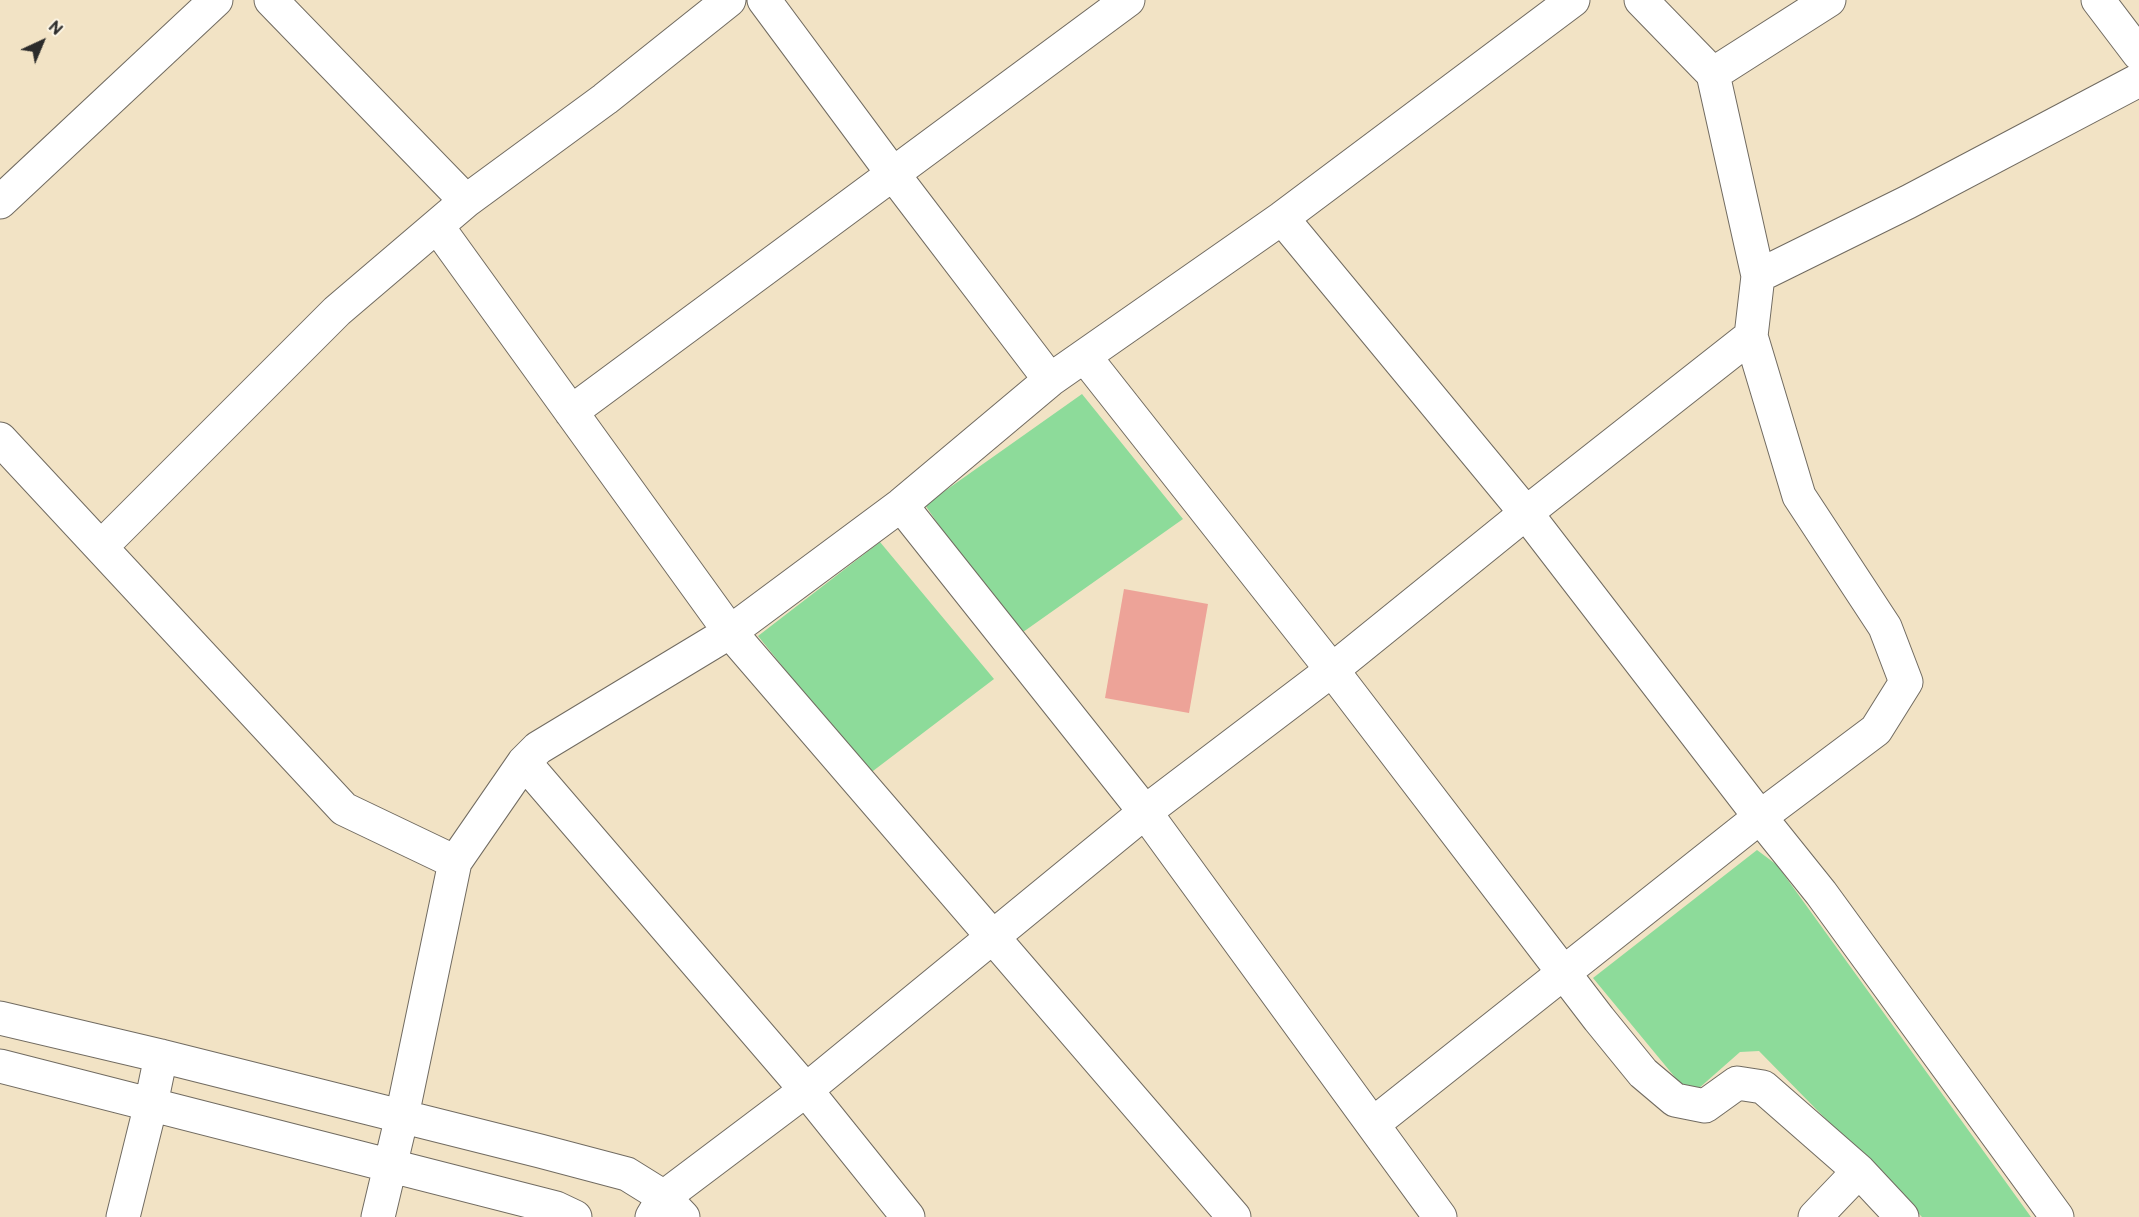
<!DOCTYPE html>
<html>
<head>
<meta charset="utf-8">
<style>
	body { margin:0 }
	#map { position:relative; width:2139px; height:1217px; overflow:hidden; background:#f2e3c5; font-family:"Balsamiq Sans",sans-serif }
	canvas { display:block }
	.north { position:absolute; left:12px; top:12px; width:60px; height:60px; -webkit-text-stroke:4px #fcf5e5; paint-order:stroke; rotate:44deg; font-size:16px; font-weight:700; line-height:24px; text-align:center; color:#2b2b2b }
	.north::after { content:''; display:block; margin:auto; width:21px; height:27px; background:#2b2b2b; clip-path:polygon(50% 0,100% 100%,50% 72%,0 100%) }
</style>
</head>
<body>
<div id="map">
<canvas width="2139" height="1217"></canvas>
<div class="north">N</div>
</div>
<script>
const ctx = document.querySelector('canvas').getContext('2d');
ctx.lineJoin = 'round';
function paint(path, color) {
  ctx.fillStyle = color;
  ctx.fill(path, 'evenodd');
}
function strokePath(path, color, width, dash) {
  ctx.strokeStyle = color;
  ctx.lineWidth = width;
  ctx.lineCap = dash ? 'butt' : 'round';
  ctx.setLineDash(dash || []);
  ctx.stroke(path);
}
paint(new Path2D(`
	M1082,394L1183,519L1016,637L925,505Z
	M880,542L994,679L869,774L758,636Z
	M1757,850L1777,865L2031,1217H1922L1759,1051L1740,1052L1698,1089L1683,1087L1593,978Z`), '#8ddb9a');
paint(new Path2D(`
	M1124,589L1208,604L1189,713L1105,698Z`), '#eda398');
const minor = new Path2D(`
	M271,0L466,201
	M764,0L893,174L1050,380
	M2098,0L2139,54
	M1713,74L1829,0
	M0,202L216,0
	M1282,218L1526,513L1760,817L1821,893L2057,1217
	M437,226L730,632L1234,1217
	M1758,276L1908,202L2139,80
	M1085,357L1332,670L1599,1019L1643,1073L1675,1100L1705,1106L1737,1083L1763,1087L1859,1171L1902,1217
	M571,412L1128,0
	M0,439L344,809L455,862
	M901,505L1145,812L1440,1217
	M101,547L337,311L466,201L605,99L729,0
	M524,762L806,1090L908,1217
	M0,1018L161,1056L540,1151L627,1174L664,1197L683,1217
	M0,1066L556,1208L575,1217
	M1373,1124L1760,817L1876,730L1906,682L1885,627L1799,496L1751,336L1758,276L1713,74L1641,0
	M123,1217L151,1104L161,1056
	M378,1217L402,1116L455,862L524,762L538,748L730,632L901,505L1050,380L1282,218L1573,0
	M652,1217L664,1197L806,1090L1145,812L1332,670L1526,513L1751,336
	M1815,1217L1859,1171`);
strokePath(minor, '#716b61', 35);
strokePath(minor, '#fff', 33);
</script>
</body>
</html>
